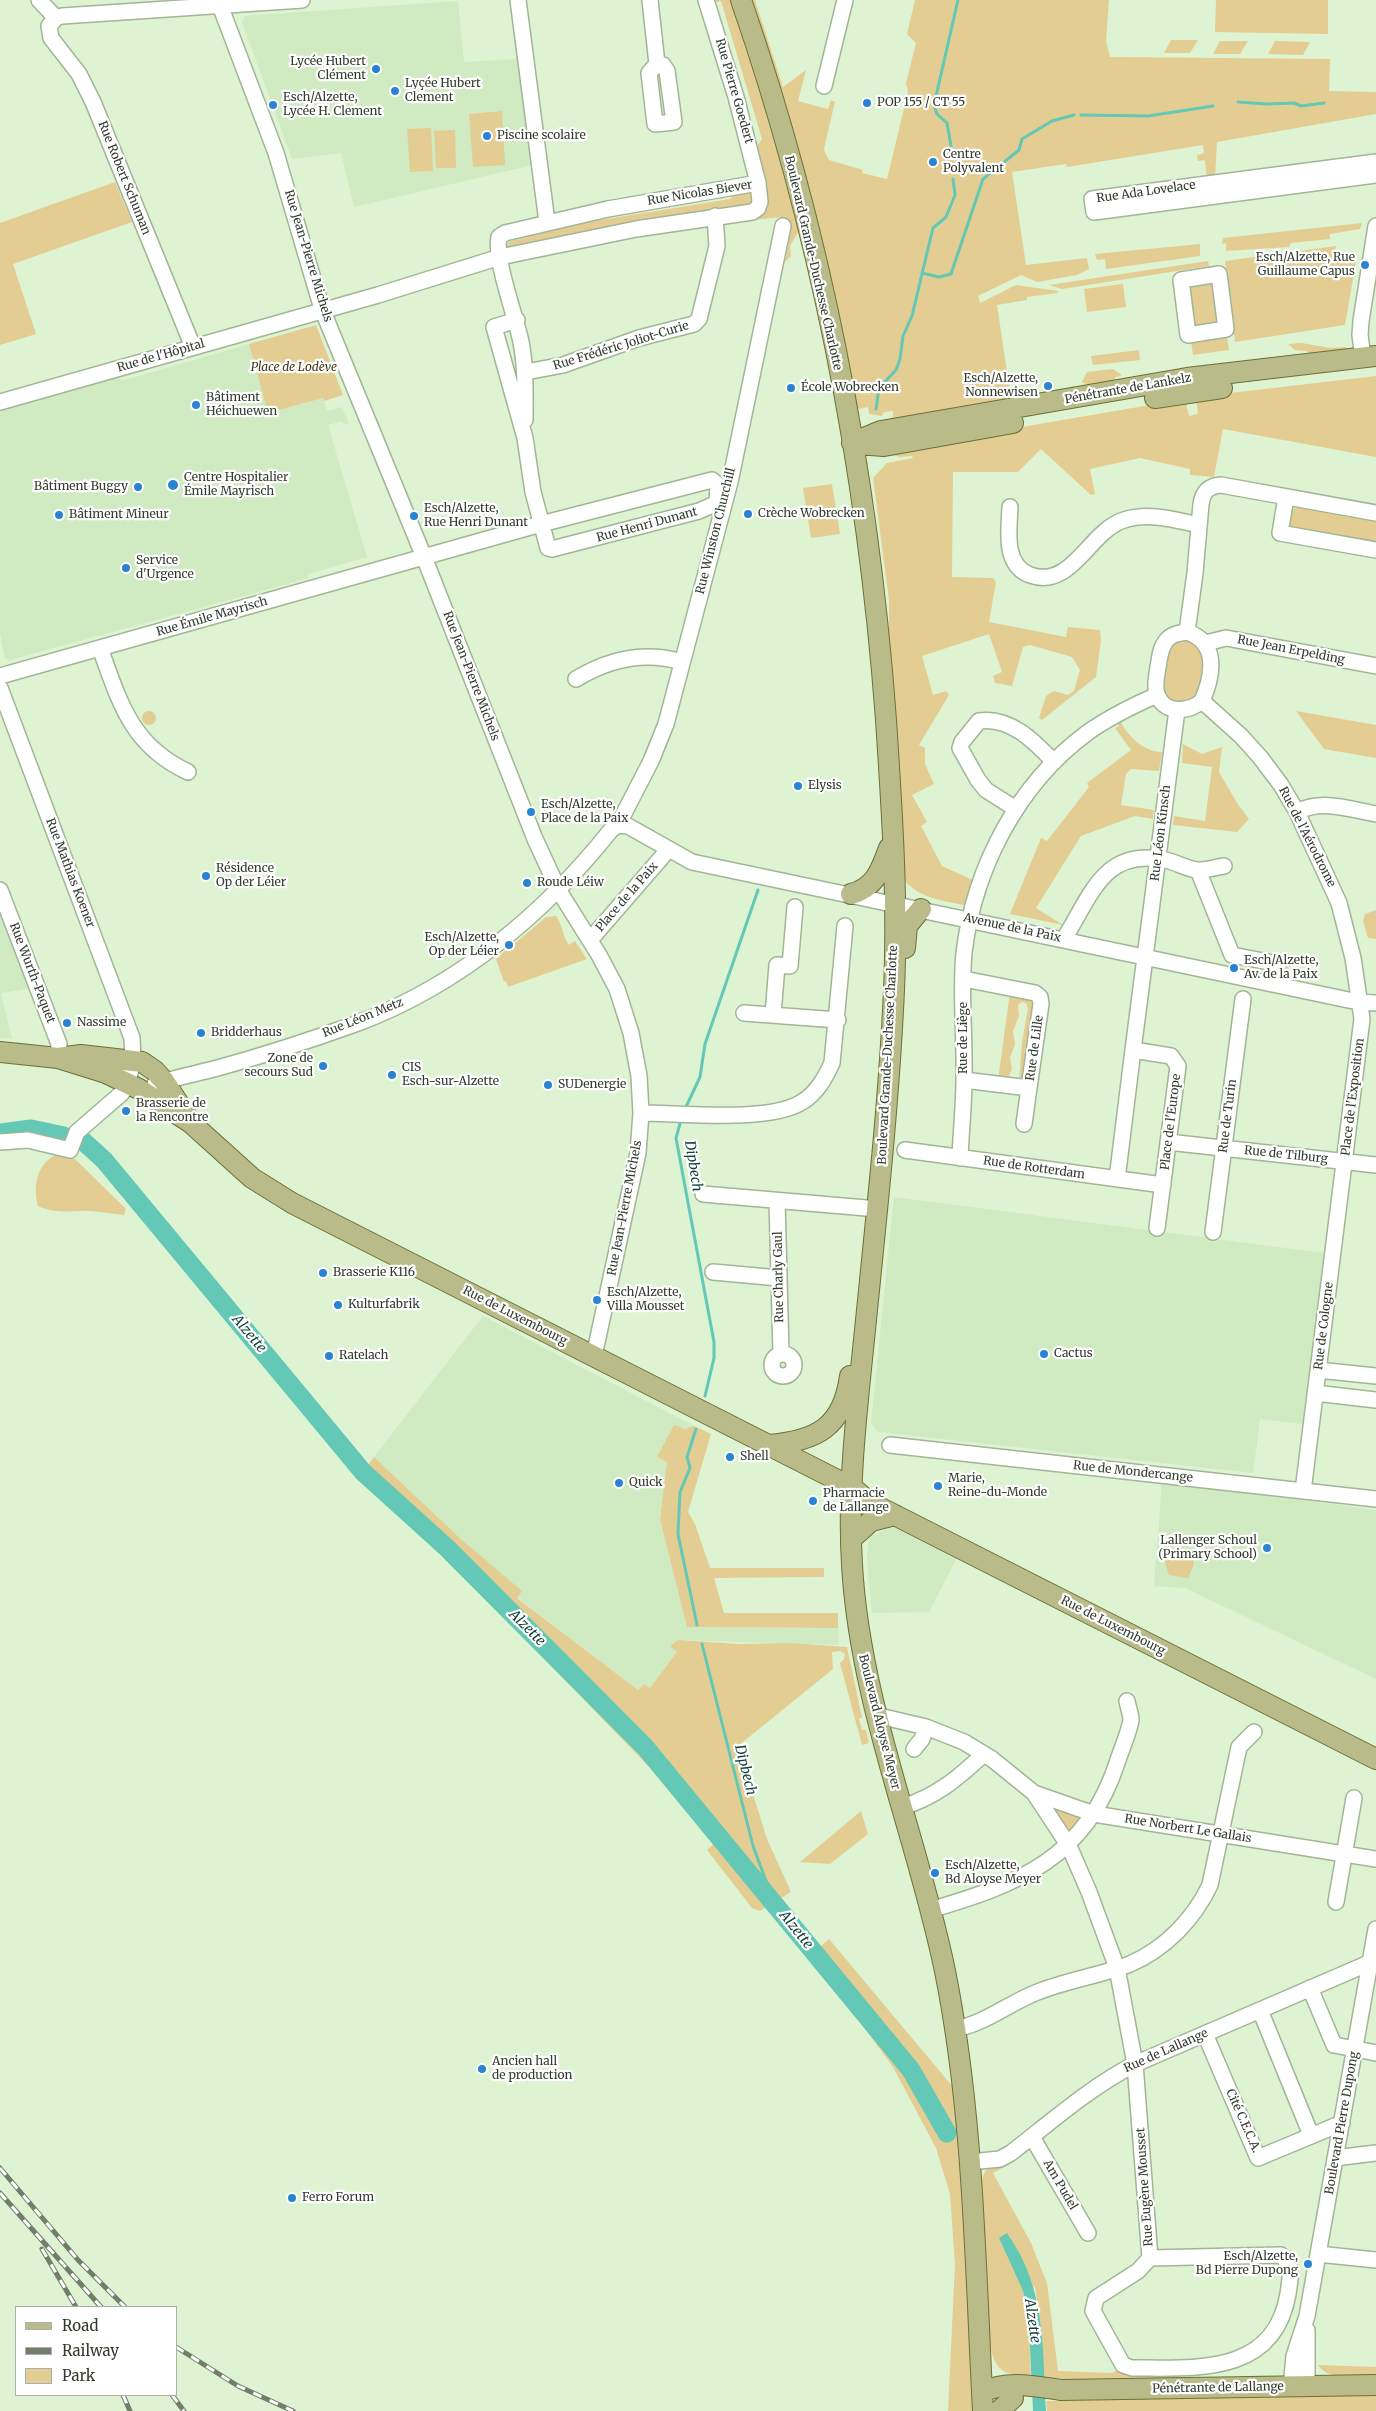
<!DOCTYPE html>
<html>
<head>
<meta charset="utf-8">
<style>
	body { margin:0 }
	#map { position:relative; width:1376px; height:2411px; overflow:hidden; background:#ddf3d2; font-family:Merriweather,serif }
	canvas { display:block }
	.legend { position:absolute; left:15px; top:2306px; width:162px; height:90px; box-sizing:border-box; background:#fff; border:1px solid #adb1ab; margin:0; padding:6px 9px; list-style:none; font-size:15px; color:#323b2e }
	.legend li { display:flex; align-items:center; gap:10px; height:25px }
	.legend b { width:25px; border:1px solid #adb1ab }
</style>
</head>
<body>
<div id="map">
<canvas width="1376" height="2411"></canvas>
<ul class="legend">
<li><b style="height:6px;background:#b9bb89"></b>Road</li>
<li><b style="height:6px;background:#717e6a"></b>Railway</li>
<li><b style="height:14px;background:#e4cd93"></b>Park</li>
</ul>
</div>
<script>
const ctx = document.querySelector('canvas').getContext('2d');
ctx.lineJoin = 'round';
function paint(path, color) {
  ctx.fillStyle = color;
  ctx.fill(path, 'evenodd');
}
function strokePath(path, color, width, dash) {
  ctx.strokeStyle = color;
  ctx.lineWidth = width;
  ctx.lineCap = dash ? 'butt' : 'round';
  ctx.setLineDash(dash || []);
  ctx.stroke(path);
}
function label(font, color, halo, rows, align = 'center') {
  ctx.font = font + ' Merriweather,serif';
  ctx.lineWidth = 4.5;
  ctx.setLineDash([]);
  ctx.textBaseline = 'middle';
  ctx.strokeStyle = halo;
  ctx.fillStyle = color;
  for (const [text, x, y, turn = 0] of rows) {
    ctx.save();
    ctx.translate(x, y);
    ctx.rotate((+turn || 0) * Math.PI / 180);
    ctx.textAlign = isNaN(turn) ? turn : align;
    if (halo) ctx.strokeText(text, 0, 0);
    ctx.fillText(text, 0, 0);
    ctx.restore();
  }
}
paint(new Path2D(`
	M458,1L464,62L518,59L533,165L354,207L341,153L292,159L242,22L245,16Z
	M249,344L268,413L323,398L327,411L342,407L349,423L344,425L342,421L328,425L367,557L308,574L309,578L10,660L5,658L0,634V411L117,378L125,380Z
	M0,899L33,988L1,993L12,1039L0,1038Z
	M894,1197L1324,1253L1303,1424L1260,1419L1253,1473L878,1432L871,1423Z
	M483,1316L694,1426L685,1429L667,1462L660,1519L687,1627L838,1628L839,1645L678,1640L677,1652L650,1688L644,1684L638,1690L517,1597L521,1591L462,1540L374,1457Z
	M1162,1482L1376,1510V1679L1185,1588L1154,1586Z
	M893,1527L957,1558L929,1612L872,1613L867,1559L869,1536Z`), '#d0eac2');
paint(new Path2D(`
	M706,0H732L766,102L799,231L790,246L791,256L785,262L789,241L783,217L753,220L752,212L758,208L751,154L762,139L721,1L707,5Z
	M750,0H755L783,87L806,70L798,101L828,109L831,100L835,102L825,144L824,150L829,160L863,170L862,173L887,179L908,92L906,83L916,43L907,34L915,0H1109L1106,41L1110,57L1330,59L1329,91L1376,92V114L1217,142L1215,178H1207L1205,160L1198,161L1197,155L1204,153L1203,145L1067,167L1066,164L1012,172L1026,265L1087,258L1089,269L1077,275L1037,282L1021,275L978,296L980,303L1016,285L1058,291L1057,293L1027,297V300L997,305L1009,385L1014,393L999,404L886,420L893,417V411L884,412L882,416L869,414L868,407L859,409L854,399Z
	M1216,0H1328V34L1215,32Z
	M1171,40H1198L1190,53H1164Z
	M1220,41H1248L1240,54H1213Z
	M1275,41L1310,42L1303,55L1268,54Z
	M502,111L505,165L473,167L469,114Z
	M431,128L433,171L410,172L407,129Z
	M455,130L456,168H436L434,131Z
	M115,182L132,222L13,264L36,334L0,345V223Z
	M740,190H751L754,195L752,202L747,205L642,220L509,249L507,247L508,242L582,223L730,199Z
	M1362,223L1360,229L1330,234V239L1291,243L1289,247L1226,251V243L1222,244L1223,238Z
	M1200,244V256L1106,269L1105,259L1097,260L1095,254Z
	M1336,246L1335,251L1357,255L1345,325L1235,342L1225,261Z
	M1208,261L1209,266L1062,289L1049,285Z
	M1215,281L1222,326L1195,329L1188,285Z
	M1123,284L1126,307L1087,312L1084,289Z
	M316,325L343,395L324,401L323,398L268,413L249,344Z
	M1227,336L1229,350L1193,355L1191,341Z
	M1302,343L1330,348L1346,347L1348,349L1335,356L1317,357L1306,351L1295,350L1288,344Z
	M1139,350L1140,360L1093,365L1091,356Z
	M1113,369L1122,375L1116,377L1111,385L1093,388L1082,382L1087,372Z
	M1376,376V457L1223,429L1214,477L1190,475V469L1140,458L1090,469L1095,494L1091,495L1041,449L1018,472H953L952,577L993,578L996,582L989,622L1066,637L1068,627L1100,630L1101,640L1096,677L1042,720L1039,718L1046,696L1054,691L1068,695L1074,691L1080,670L1072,657L1030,645L1023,647L1012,686L995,683L993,676L1002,672L989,634L922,656L933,695L946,691L949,695L919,745L925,748V764L934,784L912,795L927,822L921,826L942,866L975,881L969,902L963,905C940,900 919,898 903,879L889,653V600L873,478L887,463L913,458L912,456L901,457L892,455L911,446L1185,399L1189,416L1198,414L1196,397Z
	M832,484L840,534L811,538L803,488Z
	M1300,506L1376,520V543L1291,527L1287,522L1289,510Z
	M1176,634L1209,649L1195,707L1162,702L1161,649Z
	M142 718a7 7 0 1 1 14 0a7 7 0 1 1-14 0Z
	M1296,711L1376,725V758L1324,749Z
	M1120,720C1127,736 1144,752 1162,752L1159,771L1131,769L1126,774L1121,805L1154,810L1153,819L1135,816L1081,836L1036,908L1063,925L1010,914L1041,838L1047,841L1089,787L1087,783L1131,750L1115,728L1119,726L1117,722Z
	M1183,744L1202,754L1222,747L1219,772L1237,803L1249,819L1237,832L1173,825L1174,816L1205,821L1212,767L1182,763Z
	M1376,910V939L1368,938L1363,921L1365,914Z
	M556,916C563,925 562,936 569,945L575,941L587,959L508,987L506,981L504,982L496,959L506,950L508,952L514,947L513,945L546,917Z
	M1010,993L1036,1001L1027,1077L1019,1083L1022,1042L1028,1008L1026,1003L1022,1002L1018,1005L1019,1016L1013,1031L1015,1044L1010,1058L1012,1069L1008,1078L998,1080Z
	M55,1155L75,1159L126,1209L124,1215C112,1214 100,1211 88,1211C70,1211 55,1214 38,1206C33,1186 36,1166 55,1155Z
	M674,1425L685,1429L694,1426L711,1434L688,1512L695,1524L710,1568H824V1577L714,1578L724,1613H838V1628L687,1627L660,1519L667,1462L657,1457Z
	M374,1457L462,1540L522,1591L517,1598L638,1690L644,1684L650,1688L677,1652L670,1646L678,1640L739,1644L790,1643L847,1647L862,1717L859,1719L862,1730H866L869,1743L862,1745L840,1663L844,1659L845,1654L840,1651L832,1652L833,1669L738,1746L767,1839L791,1892L760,1911L752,1908L707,1850L719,1839L363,1472Z
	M1184,1550L1192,1556L1194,1564L1188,1578L1169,1575L1162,1553Z
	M1048,1804L1084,1819L1069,1835Z
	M861,1811L868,1834L830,1864L800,1862Z
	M829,1939L953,2087L960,2163L974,2411H948L955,2264L950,2194L936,2148L893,2067L811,1955Z
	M1004,2163L1008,2165L993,2173L1031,2243L1047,2283L1058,2371L1112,2373L1119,2369L1123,2373H1180V2378L1061,2380L1060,2378H1044L1041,2326L1035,2288L999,2238L1023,2291L1029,2326L1031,2377C999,2375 993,2368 989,2336L981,2180L986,2170Z
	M1318,2365L1376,2367V2375C1358,2375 1329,2382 1318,2365Z
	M1376,2395V2411H1047L1046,2401H1061V2399Z`), '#e4cd93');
paint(new Path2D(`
	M1007,2233C1047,2290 1042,2346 1046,2411H1033L1029,2326L1023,2291L999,2238Z`), '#63c8b6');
strokePath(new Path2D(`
	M1238,102L1267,104L1294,103L1301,106L1324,103
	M1081,115L1148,116L1213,106
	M951,146L947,123L937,114L934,105L958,0
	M922,273L939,277L951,274L983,179L1019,150L1022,139L1052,121L1074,115
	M876,409L879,388L896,370L900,359L903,336L912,316L933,228L946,217L955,195L953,179
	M685,1109L700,1077L705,1044L758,890
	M681,1120L676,1138L714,1342V1358L705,1396
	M696,1429L687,1457L690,1468L680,1492L678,1534L697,1625
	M702,1644L753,1846L773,1900`), '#63c8b6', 3);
strokePath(new Path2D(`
	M0,1133L31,1129L64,1136
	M83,1141L104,1160L363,1472L447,1548L645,1747L911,2070L947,2133`), '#63c8b6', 19);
const minor = new Path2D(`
	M39,0L56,18
	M218,0L276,153L322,309L424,557L535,839L559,891L599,955L617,989L631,1033L639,1076L641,1113L638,1153L594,1356
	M518,0L547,222
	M650,0L657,64
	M657,64L663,65L667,71L674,122L655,124L649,73Z
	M824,86L845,0
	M1376,162L1092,199L1094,212L1376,175
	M1219,274L1226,329L1188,335L1181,280Z
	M193,347L93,102L79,74L51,38L49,26L56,18L62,16L302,0
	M1363,358L1360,335L1361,321L1376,226
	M526,372L563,365L639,338L694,324L699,319L717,246L715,216
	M0,402L378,295L500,257L636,229L752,212L758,208L760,202L758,183L736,97L706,0
	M525,420C525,393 526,368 521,342C516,317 494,259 499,237L505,233L608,209L758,183
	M1286,497L1280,533L1376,550
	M1010,507C1009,530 1003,565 1030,575C1072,590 1089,531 1124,520C1149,512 1175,520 1199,525
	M1187,632L1195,573L1201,504C1203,491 1209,486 1221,485L1376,513
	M1187,632C1219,642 1213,676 1202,701C1189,712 1164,715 1157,694C1154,685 1157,675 1158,667C1160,657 1160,648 1166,641C1171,634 1179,633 1187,632Z
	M1206,643L1226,638L1376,666
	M100,648C120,703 131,745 188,772
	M0,676L541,524L712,480L718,485L717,503L699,511L552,549L548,548L533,492L525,438L494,327L517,320
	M576,679C609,659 645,651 682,662
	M0,688L132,1038L133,1060L128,1082L122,1093L77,1132L70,1150L28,1140L0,1142
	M1202,701L1241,736L1260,757L1281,785L1297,812L1339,903L1353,958L1362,1019L1303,1491
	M1016,809L986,790L978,780L960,748L962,742L979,721C1010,716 1035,742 1054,762
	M1297,812C1322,799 1349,809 1376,814
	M618,825L651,761L666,724L730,482L783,226
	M1198,870L1232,955L1279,964
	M0,890L59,1044L58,1058
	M1064,939C1091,896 1104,847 1165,860C1176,862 1187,869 1197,870C1205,871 1216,867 1224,866
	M590,940L668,850
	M964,979L1035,993L1040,997L1041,1004L1029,1088L964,1080
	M744,1013L838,1020
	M773,1015L777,965L790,966L795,907
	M1133,1050L1177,710
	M155,1084C174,1078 194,1074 214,1069C262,1056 311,1040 358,1023C459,985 544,914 611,830L618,825L628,826L692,862L1358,1002L1376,1003
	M641,1113C681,1113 769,1123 802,1102C817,1093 825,1078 832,1063L845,926
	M1024,1124L1029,1088
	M1168,1142L1376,1165
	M905,1150L1163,1185
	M960,1158C961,1131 964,1105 964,1078C965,1037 960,994 964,953C974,868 1018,784 1087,733C1109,717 1132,706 1157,695
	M1117,1179L1133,1050L1171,1056L1178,1066L1157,1228
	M703,1194L878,1209
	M777,1201L781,1353
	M1213,1232L1243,999
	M713,1272L779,1278
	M772 1365a11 11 0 1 1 22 0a11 11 0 1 1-22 0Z
	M1318,1370L1376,1376
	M1315,1393L1376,1400
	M890,1445L1376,1499
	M875,1715L926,1727L964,1742L992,1759L1034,1793L1069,1846L1089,1892L1117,1968L1135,2064L1150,2258L1138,2271L1096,2298L1093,2311L1123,2365L1132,2368C1195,2368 1274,2376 1288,2294C1290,2279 1294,2266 1281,2255L1150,2258
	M914,1749L922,1739L926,1727
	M1034,1793L1094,1814L1376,1859
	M902,1807C936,1797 958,1778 984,1754
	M1336,1902L1354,1798
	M930,1910C1019,1884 1086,1858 1117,1763C1121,1750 1129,1733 1131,1720C1131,1714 1128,1707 1127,1701
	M1310,1988L1334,2045L1376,2053
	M1260,2010L1311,2135
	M955,2029C984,2024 1008,2004 1035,1993C1066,1980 1099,1976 1130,1964C1165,1949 1194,1919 1210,1885L1239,1747L1254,1732
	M1205,2034L1258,2158L1342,2123
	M1032,2137L1088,2233
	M1335,2158L1376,2153
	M970,2162L1000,2159L1011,2153C1052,2121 1089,2088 1135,2064L1376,1960
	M1318,2254L1376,2260
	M1307,2330V2386
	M1291,2387L1294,2356L1307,2316L1376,1929`);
const major = new Path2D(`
	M741,0C821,231 868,476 886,720C892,810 898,900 894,990C889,1101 877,1210 866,1320C858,1401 847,1484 852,1565C860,1705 917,1835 945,1971C974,2116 975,2264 983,2411
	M1155,398L1222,388
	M852,443L881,431L1187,378L1376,356
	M856,444L884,446L1013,423
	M851,894C875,888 881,870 889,848
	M905,948L907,926L921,909
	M0,1052L58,1058L81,1055L142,1062L155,1071L164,1081L188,1118
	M58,1058L106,1073L139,1089L191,1123L252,1178L292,1203L853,1488L869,1502L1376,1759
	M768,1445C816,1441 843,1428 850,1376
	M851,1539L871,1521L895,1515
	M982,2392C1008,2380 1034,2386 1061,2390L1376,2385
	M999,2411L1013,2398`);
strokePath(minor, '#a1b696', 18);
strokePath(major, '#6b7136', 22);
strokePath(minor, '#fff', 15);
strokePath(major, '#b9bb89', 20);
const rail = new Path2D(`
	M0,2168L78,2260L125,2307
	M0,2193L101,2307
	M42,2249L76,2307
	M176,2347L238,2386L293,2411
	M123,2395L130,2411
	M172,2395L184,2411`);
strokePath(rail, '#717e6a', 5);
strokePath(rail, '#fff', 3, [9]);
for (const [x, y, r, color] of [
	[376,69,5,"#2983d1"],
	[395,91,5,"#2983d1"],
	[867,103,5,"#2983d1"],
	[273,105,5,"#2983d1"],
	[487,136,5,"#2983d1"],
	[933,162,5,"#2983d1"],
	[1365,265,5,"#2983d1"],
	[1048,386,5,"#2983d1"],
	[791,388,5,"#2983d1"],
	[196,405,5,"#2983d1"],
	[173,485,6,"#2983d1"],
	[138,487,5,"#2983d1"],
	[748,514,5,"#2983d1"],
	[59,515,5,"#2983d1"],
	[414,516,5,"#2983d1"],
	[126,568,5,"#2983d1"],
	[798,786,5,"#2983d1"],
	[531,812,5,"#2983d1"],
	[206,876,5,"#2983d1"],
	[527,883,5,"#2983d1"],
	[509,945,5,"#2983d1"],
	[1234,968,5,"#2983d1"],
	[67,1023,5,"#2983d1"],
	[201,1033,5,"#2983d1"],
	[323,1066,5,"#2983d1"],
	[392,1075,5,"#2983d1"],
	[548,1085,5,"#2983d1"],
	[126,1111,5,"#2983d1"],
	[323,1273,5,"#2983d1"],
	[597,1300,5,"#2983d1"],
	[338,1305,5,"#2983d1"],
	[1044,1354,5,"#2983d1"],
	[329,1356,5,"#2983d1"],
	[730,1457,5,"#2983d1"],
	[619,1483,5,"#2983d1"],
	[938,1486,5,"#2983d1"],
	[813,1501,5,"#2983d1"],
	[1267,1548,5,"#2983d1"],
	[935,1873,5,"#2983d1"],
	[482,2069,5,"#2983d1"],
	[292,2198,5,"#2983d1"],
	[1308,2264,5,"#2983d1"]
]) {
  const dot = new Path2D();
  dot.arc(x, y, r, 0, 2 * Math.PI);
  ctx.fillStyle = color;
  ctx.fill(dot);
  strokePath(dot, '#fff', 2);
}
label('12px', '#323b2e', '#fff', [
	["Lycée Hubert",366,62,"right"],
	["Clément",366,76,"right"],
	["Lyçée Hubert",405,84],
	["Clement",405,98],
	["Esch/Alzette,",283,98],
	["Lycée H. Clement",283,112],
	["POP 155 / CT 55",877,103],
	["Piscine scolaire",497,136],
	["Centre",943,155],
	["Polyvalent",943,169],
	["Esch/Alzette, Rue",1355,258,"right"],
	["Guillaume Capus",1355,272,"right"],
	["Esch/Alzette,",1038,379,"right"],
	["Nonnewisen",1038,393,"right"],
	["École Wobrecken",801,388],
	["Bâtiment",206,398],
	["Héichuewen",206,412],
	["Centre Hospitalier",184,478],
	["Émile Mayrisch",184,492],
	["Bâtiment Buggy",128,487,"right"],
	["Esch/Alzette,",424,509],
	["Rue Henri Dunant",424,523],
	["Crèche Wobrecken",758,514],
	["Bâtiment Mineur",69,515],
	["Service",136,561],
	["d'Urgence",136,575],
	["Elysis",808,786],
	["Esch/Alzette,",541,805],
	["Place de la Paix",541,819],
	["Résidence",216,869],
	["Op der Léier",216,883],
	["Roude Léiw",537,883],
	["Esch/Alzette,",499,938,"right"],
	["Op der Léier",499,952,"right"],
	["Esch/Alzette,",1244,961],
	["Av. de la Paix",1244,975],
	["Nassime",77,1023],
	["Bridderhaus",211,1033],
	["Zone de",313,1059,"right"],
	["secours Sud",313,1073,"right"],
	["CIS",402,1068],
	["Esch-sur-Alzette",402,1082],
	["SUDenergie",558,1085],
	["Brasserie de",136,1104],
	["la Rencontre",136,1118],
	["Brasserie K116",333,1273],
	["Esch/Alzette,",607,1293],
	["Villa Mousset",607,1307],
	["Kulturfabrik",348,1305],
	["Cactus",1054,1354],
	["Ratelach",339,1356],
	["Shell",740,1457],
	["Marie,",948,1479],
	["Reine-du-Monde",948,1493],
	["Quick",629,1483],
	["Pharmacie",823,1494],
	["de Lallange",823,1508],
	["Lallenger Schoul",1257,1541,"right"],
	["(Primary School)",1257,1555,"right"],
	["Esch/Alzette,",945,1866],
	["Bd Aloyse Meyer",945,1880],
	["Ancien hall",492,2062],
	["de production",492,2076],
	["Ferro Forum",302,2198],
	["Esch/Alzette,",1298,2257,"right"],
	["Bd Pierre Dupong",1298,2271,"right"]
], 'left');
label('12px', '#323b2e', '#fff', [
	["Rue Pierre Goedert",734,91,74],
	["Rue Robert Schuman",124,178,68],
	["Rue Ada Lovelace",1146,192,-8],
	["Rue Nicolas Biever",700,193,-9],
	["Rue Jean-Pierre Michels",308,256,73],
	["Boulevard Grande-Duchesse Charlotte",813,263,77],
	["Rue Frédéric Joliot-Curie",621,346,-17],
	["Rue de l'Hôpital",161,356,-16],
	["Pénétrante de Lankelz",1128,389,-10],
	["Rue Henri Dunant",647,525,-15],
	["Rue Winston Churchill",716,531,-76],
	["Rue Émile Mayrisch",212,617,-16],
	["Rue Jean Erpelding",1291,650,11],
	["Rue Jean-Pierre Michels",471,676,69],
	["Rue Léon Kinsch",1161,833,-83],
	["Rue de l'Aérodrome",1307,837,63],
	["Rue Mathias Koener",70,873,69],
	["Place de la Paix",627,897,-49],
	["Avenue de la Paix",1012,928,12],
	["Rue Wurth-Paquet",32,973,69],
	["Rue Léon Metz",363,1018,-22],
	["Rue de Liège",964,1038,-90],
	["Rue de Lille",1035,1048,-82],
	["Boulevard Grande-Duchesse Charlotte",888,1055,-87],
	["Place de l'Exposition",1353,1097,-83],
	["Rue de Turin",1228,1116,-83],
	["Place de l'Europe",1171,1122,-83],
	["Rue de Tilburg",1286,1155,6],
	["Rue de Rotterdam",1034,1168,8],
	["Rue Jean-Pierre Michels",625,1208,-79],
	["Rue Charly Gaul",779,1277,-91],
	["Rue de Luxembourg",515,1316,27],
	["Rue de Cologne",1324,1326,-83],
	["Rue de Mondercange",1133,1472,6],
	["Rue de Luxembourg",1113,1626,27],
	["Boulevard Aloyse Meyer",879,1722,76],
	["Rue Norbert Le Gallais",1188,1829,9],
	["Rue de Lallange",1166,2051,-24],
	["Cité C.E.C.A.",1243,2121,66],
	["Boulevard Pierre Dupong",1342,2123,-80],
	["Am Pudel",1060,2185,60],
	["Rue Eugène Mousset",1145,2187,-94],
	["Pénétrante de Lallange",1218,2388,-1]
]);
label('italic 12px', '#423615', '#fff', [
	["Place de Lodève",294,368]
]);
label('italic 14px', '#124039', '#fff', [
	["Dipbech",693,1166,81],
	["Alzette",249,1334,50],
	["Alzette",527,1628,45],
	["Dipbech",745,1770,76],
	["Alzette",796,1930,51],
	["Alzette",1032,2321,82]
]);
</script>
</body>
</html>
